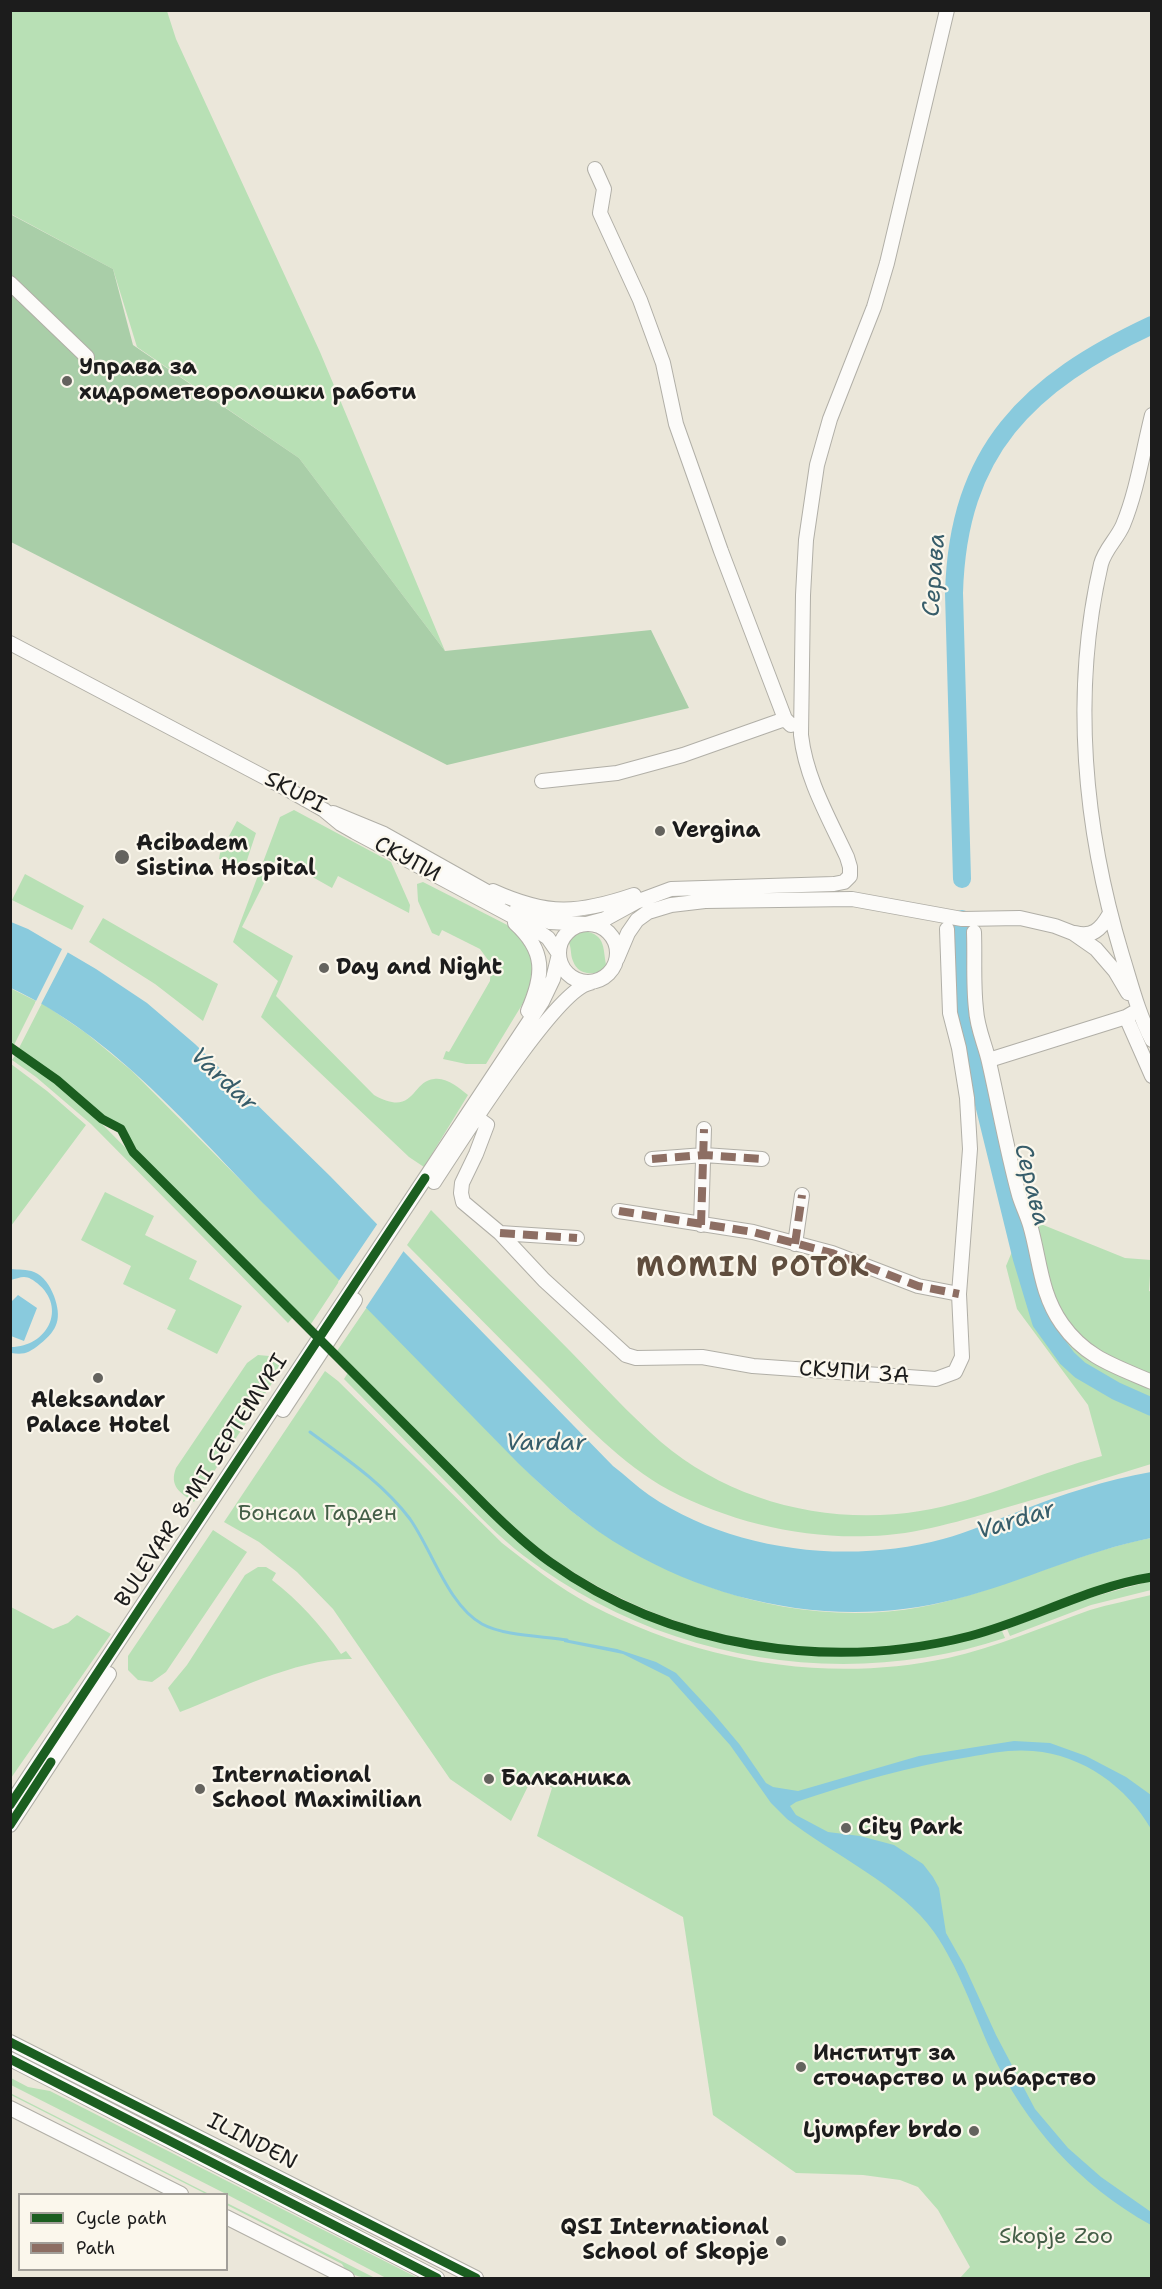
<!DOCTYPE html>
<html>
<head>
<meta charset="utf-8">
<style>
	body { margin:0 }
	#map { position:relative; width:1162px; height:2289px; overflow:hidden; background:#ebe7da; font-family:"Shantell Sans",sans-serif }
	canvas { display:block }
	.frame { position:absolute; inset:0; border:12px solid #1c1c1c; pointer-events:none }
	.legend { position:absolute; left:18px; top:2193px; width:210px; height:78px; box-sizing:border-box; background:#fbf7ec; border:2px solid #a29f99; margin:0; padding:8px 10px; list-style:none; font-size:18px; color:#1c1c1c }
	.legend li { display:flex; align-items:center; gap:12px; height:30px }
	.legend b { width:30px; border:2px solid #a29f99 }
</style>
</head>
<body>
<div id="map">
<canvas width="1162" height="2289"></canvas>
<div class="frame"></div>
<ul class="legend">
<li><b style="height:8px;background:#1b5e20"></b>Cycle path</li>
<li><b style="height:8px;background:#8d6e63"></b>Path</li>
</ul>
</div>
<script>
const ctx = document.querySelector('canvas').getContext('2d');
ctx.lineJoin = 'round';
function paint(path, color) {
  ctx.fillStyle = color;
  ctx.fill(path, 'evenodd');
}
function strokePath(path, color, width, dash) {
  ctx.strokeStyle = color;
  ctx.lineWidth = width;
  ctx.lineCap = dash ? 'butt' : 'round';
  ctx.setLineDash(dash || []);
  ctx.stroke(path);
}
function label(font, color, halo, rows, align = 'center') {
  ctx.font = font + ' "Shantell Sans",sans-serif';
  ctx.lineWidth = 4.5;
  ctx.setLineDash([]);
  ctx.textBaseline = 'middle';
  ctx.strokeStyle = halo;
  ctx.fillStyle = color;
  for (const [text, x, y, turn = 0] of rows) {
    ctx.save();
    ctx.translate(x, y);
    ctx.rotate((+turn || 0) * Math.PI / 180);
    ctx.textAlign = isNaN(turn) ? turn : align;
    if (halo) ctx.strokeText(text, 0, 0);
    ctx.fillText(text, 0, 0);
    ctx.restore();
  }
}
paint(new Path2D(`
	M10,11H167L176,39L320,352L445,651L299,458L137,347L113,269L11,214Z
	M294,810L391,862L410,905L409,913L338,876L332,888L277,857L242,927L293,956L276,996L374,1095C415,1118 411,1081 434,1079C447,1077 459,1088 468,1095L424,1167L409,1157L261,1017L278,981L233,942L280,817Z
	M237,821L256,833L246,863L241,865L219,859L220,853Z
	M25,874L84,906L72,930L12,900Z
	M423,882L519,931L534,955V985L486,1064H466L443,1059L446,1051L449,1052L490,981L491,964L480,949L442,930L439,936L432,933L418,901L417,884Z
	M103,918L218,984L203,1021L155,984L89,942Z
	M583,931C608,934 602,951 607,968C596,976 578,976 573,961C570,954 572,948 568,941L571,936Z
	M10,988L36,1001L14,1045L11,1043Z
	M42,1003L86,1033L132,1071L340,1280L309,1327L141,1156L122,1126L104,1117L60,1079L19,1048Z
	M16,1054L53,1081L100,1122L293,1317L288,1323L91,1124L36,1077L12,1060Z
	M11,1064L47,1091L86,1125L11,1226Z
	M105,1192L154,1216L145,1235L197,1261L189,1279L242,1306L217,1354L167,1329L176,1310L123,1284L131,1266L81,1240Z
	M431,1210C478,1257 524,1305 571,1352C600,1382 629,1414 661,1442C731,1502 830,1526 920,1511C982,1501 1041,1472 1102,1456L1088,1405L1017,1309L1006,1266L1026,1218L1125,1258L1151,1260L1149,1291L1152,1292L1151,1464C1104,1479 1056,1493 1008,1507C963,1520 917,1535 870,1536C802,1539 730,1522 669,1490C621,1464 583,1422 545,1384C499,1338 453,1291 407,1245Z
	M367,1307C398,1339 430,1372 462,1404C501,1444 538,1486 583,1520C677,1589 805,1629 921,1607C1001,1592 1072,1553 1151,1538V1573C1124,1579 1097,1586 1071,1596C1028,1612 988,1630 943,1639C807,1667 661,1636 548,1555C511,1529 480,1496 449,1464C411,1426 374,1389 337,1351Z
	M258,1355L269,1356L280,1366V1371L194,1502C180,1493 169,1486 176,1468L247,1363Z
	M325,1371L338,1381L502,1543C530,1565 559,1588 591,1605C700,1662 827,1684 948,1658C997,1647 1042,1627 1090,1610C1110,1604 1131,1600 1151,1595V2278H960L970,2267L938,2210L918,2187L900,2180L863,2175L796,2173L713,2115L683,1917L537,1836L552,1788L532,1778L511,1821L450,1779L333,1609L297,1572L259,1542L224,1522Z
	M349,1371C383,1405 417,1440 451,1474C477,1501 503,1529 533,1552C666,1654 843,1679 1002,1631L1005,1638C842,1692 660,1660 524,1556C499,1537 477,1514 455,1491C418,1454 381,1416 344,1379Z
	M213,1530L247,1552L166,1672L152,1682L138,1680L128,1670V1656Z
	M258,1567H266L276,1573L272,1580C299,1601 321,1625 341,1654L346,1651L352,1659C300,1657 229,1693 180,1712L168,1688L187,1665L245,1575Z
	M1151,1581V1590L1091,1605L1010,1636L1007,1629L1085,1599Z
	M11,1607L53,1629L68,1623L77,1615L111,1634L11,1778Z
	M11,2078L28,2087L50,2091L418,2278H386L226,2194L11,2085Z
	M10,2093L209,2194H206L11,2095Z
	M227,2203L375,2278C363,2279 347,2275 342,2264L227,2205Z`), '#b8e0b5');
paint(new Path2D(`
	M10,214L113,269L133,345L299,458L445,651L651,630L689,708L447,765L11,542Z`), '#a9cea8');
paint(new Path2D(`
	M11,922L28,929L96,969L147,1003L195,1044L330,1176L613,1466C625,1475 636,1486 649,1495C731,1551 847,1565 943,1539C969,1532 995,1520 1020,1511C1063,1494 1106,1480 1151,1472V1538C1084,1551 1023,1582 956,1599C846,1628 726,1607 628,1550C587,1527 551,1495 518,1463C435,1378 353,1294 270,1210C190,1129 116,1037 11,988Z
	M11,1269C18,1270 27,1269 34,1272C44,1276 50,1286 54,1296C62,1318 58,1330 40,1344C29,1353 24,1355 11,1353V1347C47,1347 68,1308 37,1283C33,1280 29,1277 24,1277C20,1277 15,1279 11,1280Z
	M18,1295L37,1308L24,1341L11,1336V1302Z
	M564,1639L617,1649L656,1662L676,1673L714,1714L740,1745L766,1783L773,1787L798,1791L919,1756L1014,1741L1050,1743L1086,1756L1126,1777L1151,1795V1829C1127,1787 1083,1755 1033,1751C1011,1749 991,1753 969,1757C910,1766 853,1783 796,1802L790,1806L796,1815L828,1832L860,1836L894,1845L923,1864L933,1877L939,1888L946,1933L964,1965L996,2035L1035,2109L1068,2148L1101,2177L1151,2212V2225C1080,2186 1025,2125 991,2051C973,2011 959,1968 934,1932C902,1886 832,1854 787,1819L771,1803L730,1745L669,1677L623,1654L564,1642Z`), '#89cadd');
paint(new Path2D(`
	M63,947L69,950L40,1006L35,1003Z
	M378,1223L405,1249L365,1309L338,1282Z`), '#ebe7da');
strokePath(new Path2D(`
	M310,1432C345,1458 383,1483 410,1519C432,1550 448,1605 482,1624C504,1636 542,1636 567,1640`), '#89cadd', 3);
strokePath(new Path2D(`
	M962,879L954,593C958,450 1028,383 1152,325
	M962,919L963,998L969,1043L1022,1259L1041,1322L1067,1358L1080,1370L1116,1391L1152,1407`), '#89cadd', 18);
const minor = new Path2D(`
	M595,169L604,189L600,213L640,300L663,363L676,424L721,551L785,719
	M10,283L87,357
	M1152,415C1143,451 1137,491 1123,525C1117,539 1105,549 1101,564C1071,693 1084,829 1122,955C1131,984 1138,1013 1152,1040
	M10,643L287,789L324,810L341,824L355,832L529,925L548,938L559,954L553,979L542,1002L10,1805
	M542,781L617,773L683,755L785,719L791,725
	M333,813L384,834L500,899
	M493,891C548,916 578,914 634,895
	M517,908L550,922L586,924L605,919L636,902L671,889L834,884L844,882L850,876V867L847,857C829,818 806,779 801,735L803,595L806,540L817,465L830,419L874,307L887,263L947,10
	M515,923C546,951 544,975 528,1011
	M559 953a29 29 0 1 1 58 0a29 29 0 1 1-58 0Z
	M974,932C975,958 973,983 976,1009C977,1028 985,1044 989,1062C999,1106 1007,1151 1019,1195C1022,1205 1027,1215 1030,1225C1040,1259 1040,1293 1062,1324C1086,1358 1115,1366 1152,1382
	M1075,933C1092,938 1101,929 1109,915
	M617,959L628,933L637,920L648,912L671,905L705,901L852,899L962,919L1020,918L1055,926L1073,933L1096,949L1115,971L1128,993
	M1126,1017L1152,1076
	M989,1060L1126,1017L1138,1010
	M476,1117L487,1125L476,1154L462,1183L461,1193L463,1202L500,1233L544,1280L626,1355L636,1358L702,1357L753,1366L936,1379L955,1372L962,1357L959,1294L970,1149L967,1098L959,1048L950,1013L947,929
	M652,1159L704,1155L762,1159
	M434,1182C458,1146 555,990 590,983
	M619,1211L753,1232L832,1253L918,1286L959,1294
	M701,1225L704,1129
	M500,1233L577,1238
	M795,1244L802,1195
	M283,1410L355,1300
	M10,1825L109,1674
	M10,2042L476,2278
	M10,2059L437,2278
	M10,2108L181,2194
	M226,2217L347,2278`);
strokePath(minor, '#b1afa7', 16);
strokePath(minor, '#fcfbf9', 14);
strokePath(new Path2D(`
	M652,1159L704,1155L762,1159
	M619,1211L753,1232L832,1253L918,1286L959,1294
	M701,1225L704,1129
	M500,1233L577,1238
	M795,1244L802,1195`), '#8d6e63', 8, [15, 8]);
strokePath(new Path2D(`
	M10,1047L57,1080L102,1119L121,1129L133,1152L485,1505C505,1525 526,1545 550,1562C670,1648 829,1672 970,1636C1032,1620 1088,1587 1152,1577
	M10,1805L425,1178
	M10,1825L51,1762
	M10,2042L476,2278
	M10,2059L437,2278`), '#1b5e20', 9);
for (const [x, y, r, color] of [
	[67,381,6,"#64635e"],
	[660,831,6,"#64635e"],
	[122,857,8,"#64635e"],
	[324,968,6,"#64635e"],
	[98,1378,6,"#64635e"],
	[489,1779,6,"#64635e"],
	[200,1789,6,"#64635e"],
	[846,1828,6,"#64635e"],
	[801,2067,6,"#64635e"],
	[974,2131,6,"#64635e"],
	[781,2241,6,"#64635e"]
]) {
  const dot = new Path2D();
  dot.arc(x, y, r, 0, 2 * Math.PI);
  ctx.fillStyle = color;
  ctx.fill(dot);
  strokePath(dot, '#fbf7ec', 2);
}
label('bold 22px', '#1c1c1c', '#fbf7ec', [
	["Управа за",79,368],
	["хидрометеоролошки работи",79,393],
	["Vergina",672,831],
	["Acibadem",136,844],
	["Sistina Hospital",136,869],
	["Day and Night",336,968],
	["Aleksandar",98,1401,"center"],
	["Palace Hotel",98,1426,"center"],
	["International",212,1776],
	["School Maximilian",212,1801],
	["Балканика",501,1779],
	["City Park",858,1828],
	["Институт за",813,2054],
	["сточарство и рибарство",813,2079],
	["Ljumpfer brdo",962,2131,"right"],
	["QSI International",769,2228,"right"],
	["School of Skopje",769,2253,"right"]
], 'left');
label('22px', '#1c1c1c', '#fbf7ec', [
	["SKUPI",295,793,27],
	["СКУПИ",407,860,28],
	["СКУПИ 3А",854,1373,4],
	["BULEVAR 8-MI SEPTEMVRI",202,1481,-57],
	["ILINDEN",252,2142,27]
]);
label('22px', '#445e47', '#fbf7ec', [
	["Бонсаи Гарден",317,1514],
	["Skopje Zoo",1056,2237]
]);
label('italic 24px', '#375d6a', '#fbf7ec', [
	["Серава",935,575,-86],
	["Vardar",223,1080,43],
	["Серава",1031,1185,76],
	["Vardar",546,1444],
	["Vardar",1016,1521,-17]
]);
ctx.letterSpacing = '1.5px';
label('bold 28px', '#604e3e', '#fbf7ec', [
	["MOMIN POTOK",753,1269]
]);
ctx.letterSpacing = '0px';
</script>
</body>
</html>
